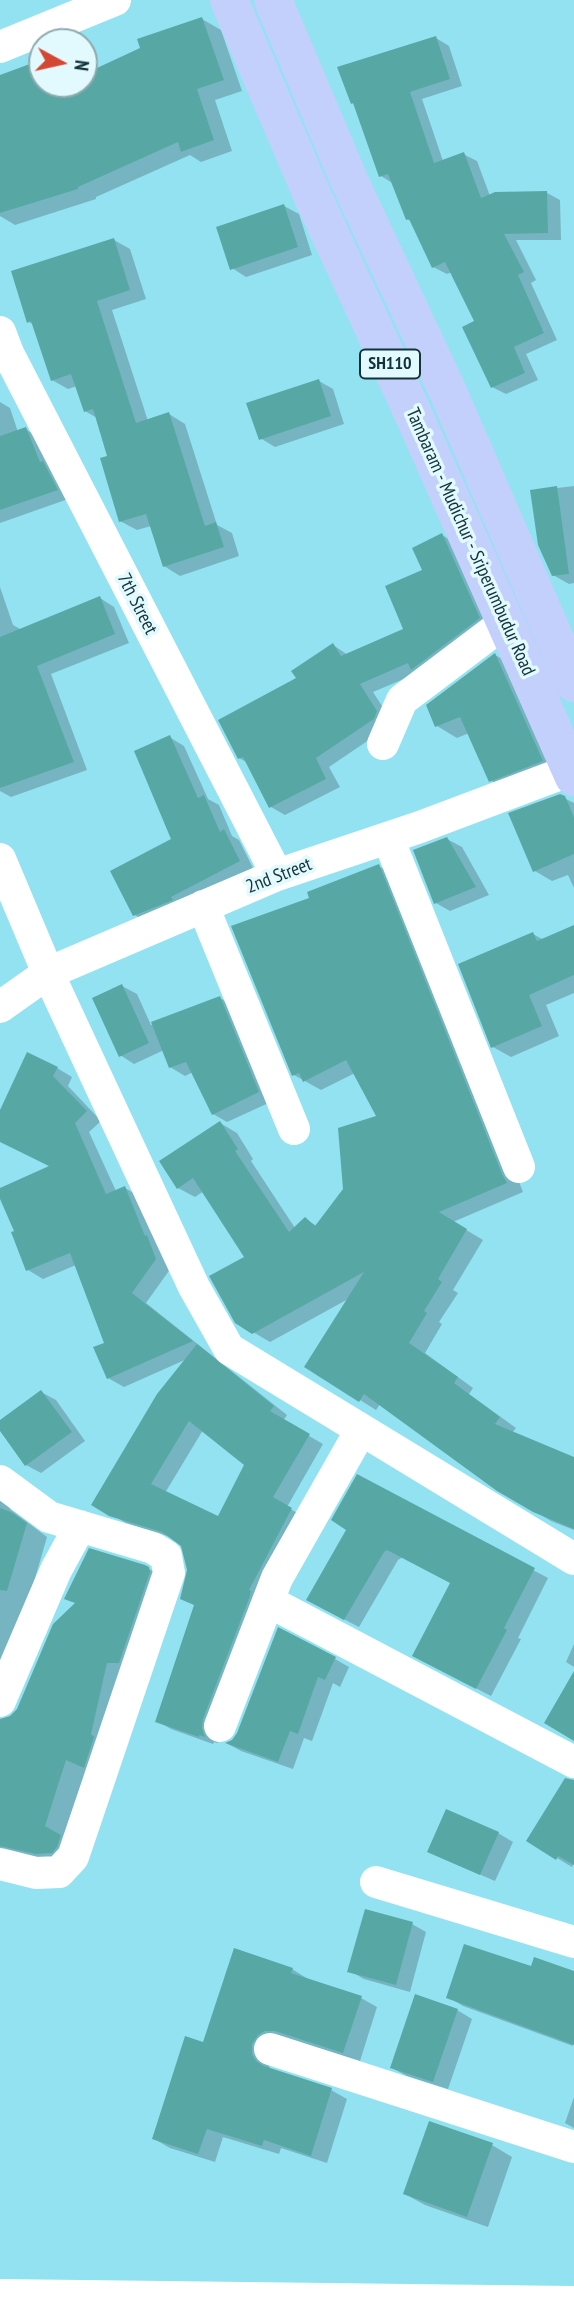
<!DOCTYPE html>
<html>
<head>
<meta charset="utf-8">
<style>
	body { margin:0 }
	#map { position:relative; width:574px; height:2307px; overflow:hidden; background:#93e2f1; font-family:"PT Sans Narrow",sans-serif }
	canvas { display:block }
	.north { position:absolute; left:28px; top:28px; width:70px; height:70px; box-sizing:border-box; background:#e2f9fd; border:2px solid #8faaaf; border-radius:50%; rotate:98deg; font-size:19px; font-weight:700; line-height:28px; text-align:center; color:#123339 }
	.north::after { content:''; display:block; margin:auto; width:24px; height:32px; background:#d44833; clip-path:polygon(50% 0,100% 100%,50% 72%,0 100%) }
</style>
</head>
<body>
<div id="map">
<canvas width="574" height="2307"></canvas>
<div class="north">N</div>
</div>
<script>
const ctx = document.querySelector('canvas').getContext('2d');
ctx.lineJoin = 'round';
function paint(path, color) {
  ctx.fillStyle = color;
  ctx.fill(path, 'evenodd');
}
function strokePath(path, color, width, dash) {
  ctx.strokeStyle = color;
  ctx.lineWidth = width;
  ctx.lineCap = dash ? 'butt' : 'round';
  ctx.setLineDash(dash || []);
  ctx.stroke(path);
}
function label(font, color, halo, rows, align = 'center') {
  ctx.font = font + ' "PT Sans Narrow",sans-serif';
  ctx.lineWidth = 7;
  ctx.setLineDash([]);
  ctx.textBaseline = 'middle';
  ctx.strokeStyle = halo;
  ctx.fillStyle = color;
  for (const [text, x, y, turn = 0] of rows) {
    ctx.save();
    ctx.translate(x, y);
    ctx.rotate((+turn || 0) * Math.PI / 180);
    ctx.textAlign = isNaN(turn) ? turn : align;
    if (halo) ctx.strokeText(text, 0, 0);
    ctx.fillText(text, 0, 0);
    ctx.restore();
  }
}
paint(new Path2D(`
	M202,19L221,30L242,91L215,100L232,151L201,162L190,155L96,197V199L15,225L0,216V77L38,63L42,65V84L61,86L84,84V76Z
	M436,38L449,46L462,86L422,99L443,161L463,154L477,161L490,196L547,193L560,200L561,240H516L536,280L531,283L557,340L526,354L538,380L506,394L492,387L477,322L452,272L447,274L433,267L412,222L407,219L394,184L381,176L356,105L352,103Z
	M284,206L299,214L312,255L246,277L232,268Z
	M114,240L130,249L146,299L112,310L148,421L169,414L185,424L217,525L232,533L239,556L180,576L164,566L151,526L137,530L120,521L109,457L97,418L85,411L77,386L68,389L52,380L34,325L29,322Z
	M319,381L333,389L344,424L275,447L260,438Z
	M0,402L10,408L18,432L25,429L40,438L71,498L0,523Z
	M574,486V583L569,584L553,575L532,491Z
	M442,535L457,544L493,627L418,673L373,692L391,720L388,727L329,767L340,787L285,815L271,807L248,763L239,758L298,678L333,645L348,655L406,630L424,571Z
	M0,587L13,625L22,630L100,598L114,607L129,643L51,674L87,770L11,797L0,791Z
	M495,655L515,666L562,772L510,792L490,780L469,733L457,738L437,726Z
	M169,737L184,746L208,799L219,805L232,836L239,840L254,870L149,924L135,915L173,839Z
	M560,796L574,803V888L568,875L552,881L535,871Z
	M447,839L462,847L489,895L450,911L436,903Z
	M378,866L395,875L523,1192L453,1222L483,1240L453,1290L458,1293L439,1322L442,1324L425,1353L473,1388L469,1394L516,1428L512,1433L574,1459V1530L551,1521L498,1489L380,1404L376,1410L307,1367L350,1298L270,1342L253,1332L246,1257L204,1191L195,1197L178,1188L220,1123L237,1133L253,1159L251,1161L295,1228L305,1219L317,1226L345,1190L379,1117L355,1073L321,1090L294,1075L233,927L312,899Z
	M574,927V993L546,1005L559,1036L511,1057L493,1047L533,934L544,940Z
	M122,986L137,994L151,1025L220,998L234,1006L273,1101L227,1122L213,1114L193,1072L185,1076L170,1067L164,1050L134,1064L120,1055Z
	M57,1068L72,1077L68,1086L101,1121L89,1132L116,1191L125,1188L141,1197L171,1268L146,1303L287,1415L283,1421L323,1444L287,1507L306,1518L216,1738L218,1743L214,1742L213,1744L171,1729L157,1721L196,1606L182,1544L174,1538L126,1523L93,1504L187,1359L124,1387L108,1378L106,1344L76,1265L43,1279L28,1270L17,1232L0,1195V1190L51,1167L0,1141V1111ZM203,1430L246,1465L219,1518L165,1493Z
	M41,1392L56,1400L85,1441L41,1473L26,1465L0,1429V1422Z
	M358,1477L548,1578L518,1638L521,1639L491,1696L429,1664L452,1583L403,1557L398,1560L359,1627L322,1608L349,1529Z
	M0,1493L11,1510L47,1537L0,1699Z
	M149,1569L170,1581L59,1865L0,1858V1719L3,1721L11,1718Z
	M574,1644V1667L566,1662Z
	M335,1659L349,1667L340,1687L333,1683L312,1741L304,1738L293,1769L241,1751L228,1744Z
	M574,1782V1863L572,1867L557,1858Z
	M498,1833L513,1842L495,1881L444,1859Z
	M412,1924L426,1932L410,1992L364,1979L350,1971Z
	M292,1969L308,1979L361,1998L377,2007L360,2061L293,2040H283L268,2064L271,2070L331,2090L347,2099L327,2163L281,2148L279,2154L223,2137L215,2162L170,2148L154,2139L204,2044Z
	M574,1973L573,2046L463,2006L448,1997Z
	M457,2010L472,2019L448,2089L407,2076L392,2068Z
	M574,2097V2128L565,2123Z
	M492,2145L512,2157L488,2227L425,2205L405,2194Z`), '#0003');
paint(new Path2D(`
	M202,17L224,80L197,89L214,140L181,152L178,142L78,187V189L0,213V75L38,61L42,72V84H46L48,90L61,84H84V74L140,48L137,39Z
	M436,36L450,79L410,92L434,163L464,152L481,198L495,192L547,191L548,233L504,234L524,272L518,275L544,333L514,347L525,373L491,388L462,327L474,321L445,262L432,268L409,219L406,220L388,174L379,177L353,103L351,104L337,67Z
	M284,204L298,247L230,270L216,227Z
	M114,238L130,290L97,301L136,423L169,412L205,526L216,522L224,547L163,567L146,514L119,522L100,458L107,456L93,409L84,412L71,374L51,381L31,321L27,323L11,271Z
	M319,379L331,416L259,440L246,403Z
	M26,427L40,462L43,461L58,490L0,510V436Z
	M557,486L569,574L552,576L538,545L530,490Z
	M442,533L480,618L411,670L408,663L360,684L377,711L374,719L316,758L326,779L269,808L243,757L238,759L218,720L296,678L291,671L333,643L341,656L403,629L385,586L422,570L412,548Z
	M100,596L115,634L37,666L74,762L0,788V637Z
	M495,653L543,761L489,782L460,717L435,727L426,705Z
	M170,735L198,798L204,795L220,832L224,829L240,861L171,897L173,900L133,916L110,871L171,839L134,751Z
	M560,794L565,796L574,817V854L533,872L508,813Z
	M447,837L476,887L434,904L413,850Z
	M379,864L502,1174L507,1183L439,1212L467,1229L438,1279L442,1282L424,1311L427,1313L409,1343L458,1377L454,1383L500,1417L495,1424L574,1457V1529L533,1512L497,1491L364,1394L359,1402L304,1367L364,1272L252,1334L235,1323L209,1276L244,1257L193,1178L177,1189L159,1161L220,1121L238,1149L235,1151L289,1232L305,1217L315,1226L343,1189L338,1128L376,1116L346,1060L303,1082L299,1073L292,1076L231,926L309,898L307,892Z
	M574,925V975L529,995L542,1026L491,1048L458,964L533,932L537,941Z
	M122,984L149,1043L119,1057L92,998Z
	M220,996L259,1092L212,1115L186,1062L169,1068L151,1022Z
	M27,1052L58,1067L53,1076L87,1111L75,1123L106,1194L125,1186L145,1236L147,1235L156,1259L132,1293L193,1341L107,1379L93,1347L104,1343L70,1253L26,1271L11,1232L14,1231L0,1199V1188L49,1166L0,1142V1110Z
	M197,1344L274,1406L270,1411L310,1434L273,1497L292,1508L249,1590L251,1591L250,1596L203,1719L202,1728L205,1737L199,1735V1737L155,1722L194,1605L180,1599L187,1570L181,1546L162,1532L109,1516L91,1505L157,1394ZM189,1421L244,1465L218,1516L151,1484Z
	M41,1390L72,1432L25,1466L0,1431V1420Z
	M357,1474L535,1568L504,1628L507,1630L476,1689L412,1656L450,1583L387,1550L384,1552L344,1620L306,1600L346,1530L331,1520Z
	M0,1508L11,1512L27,1523L7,1591L0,1590Z
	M89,1548L145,1565L149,1567L150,1572L119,1663H107L91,1734L94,1737L84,1768L66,1760L45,1826L61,1835L57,1847L52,1853L36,1854L0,1846V1719L10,1716L17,1709L53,1624L75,1603L64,1599Z
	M278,1627L336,1657L325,1680L318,1677L298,1734L290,1731L278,1762L225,1743L232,1740L237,1733Z
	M574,1671V1741L544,1723Z
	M565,1778L574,1780V1865L558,1856L556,1860L526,1841Z
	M446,1809L499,1832L480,1875L427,1852Z
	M365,1909L413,1922L396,1985L347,1972Z
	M464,1944L531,1966L534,1957L574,1971V2045L446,1998Z
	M234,1948L293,1968L291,1973L362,1996L343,2053L275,2031H265L258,2035L252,2044V2054L256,2061L264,2066L332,2088L311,2156L264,2140L262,2146L207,2129L198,2154L152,2139L185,2036L203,2042Z
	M415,1994L458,2009L433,2082L390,2068Z
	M429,2121L493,2143L467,2217L403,2194Z`), '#57a8a4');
strokePath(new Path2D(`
	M0,47L115,0
	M0,332L8,353L277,875
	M383,744L402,700L504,623
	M388,838L519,1167
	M0,859L48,973L194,1287L229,1349L574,1559
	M203,906L294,1129
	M0,1007L48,973L277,875L420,827L574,769
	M0,1481L49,1517L153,1548L166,1556L169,1573L73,1857L59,1872L36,1873L0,1864
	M268,1601L574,1762
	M0,1701L56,1570L80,1526
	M220,1726L277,1578L361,1430
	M376,1882L574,1942
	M270,2049L574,2147
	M0,2295L574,2302`), '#fff', 32);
strokePath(new Path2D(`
	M229,0L313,197L411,409L574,777
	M273,0L349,180L448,392L574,683`), '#c3d0fc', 38);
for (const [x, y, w] of [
	[390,364,60]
]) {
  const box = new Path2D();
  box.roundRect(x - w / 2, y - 14.5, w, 29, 5);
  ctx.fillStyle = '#e2f9fd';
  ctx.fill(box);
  strokePath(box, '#123339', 2);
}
label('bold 18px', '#123339', null, [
	["SH110",390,364]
]);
label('19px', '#123339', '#e2f9fd', [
	["Tambaram - Mudichur - Sriperumbudur Road",470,542,66],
	["7th Street",137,604,63],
	["2nd Street",279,876,-21]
]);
</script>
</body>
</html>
